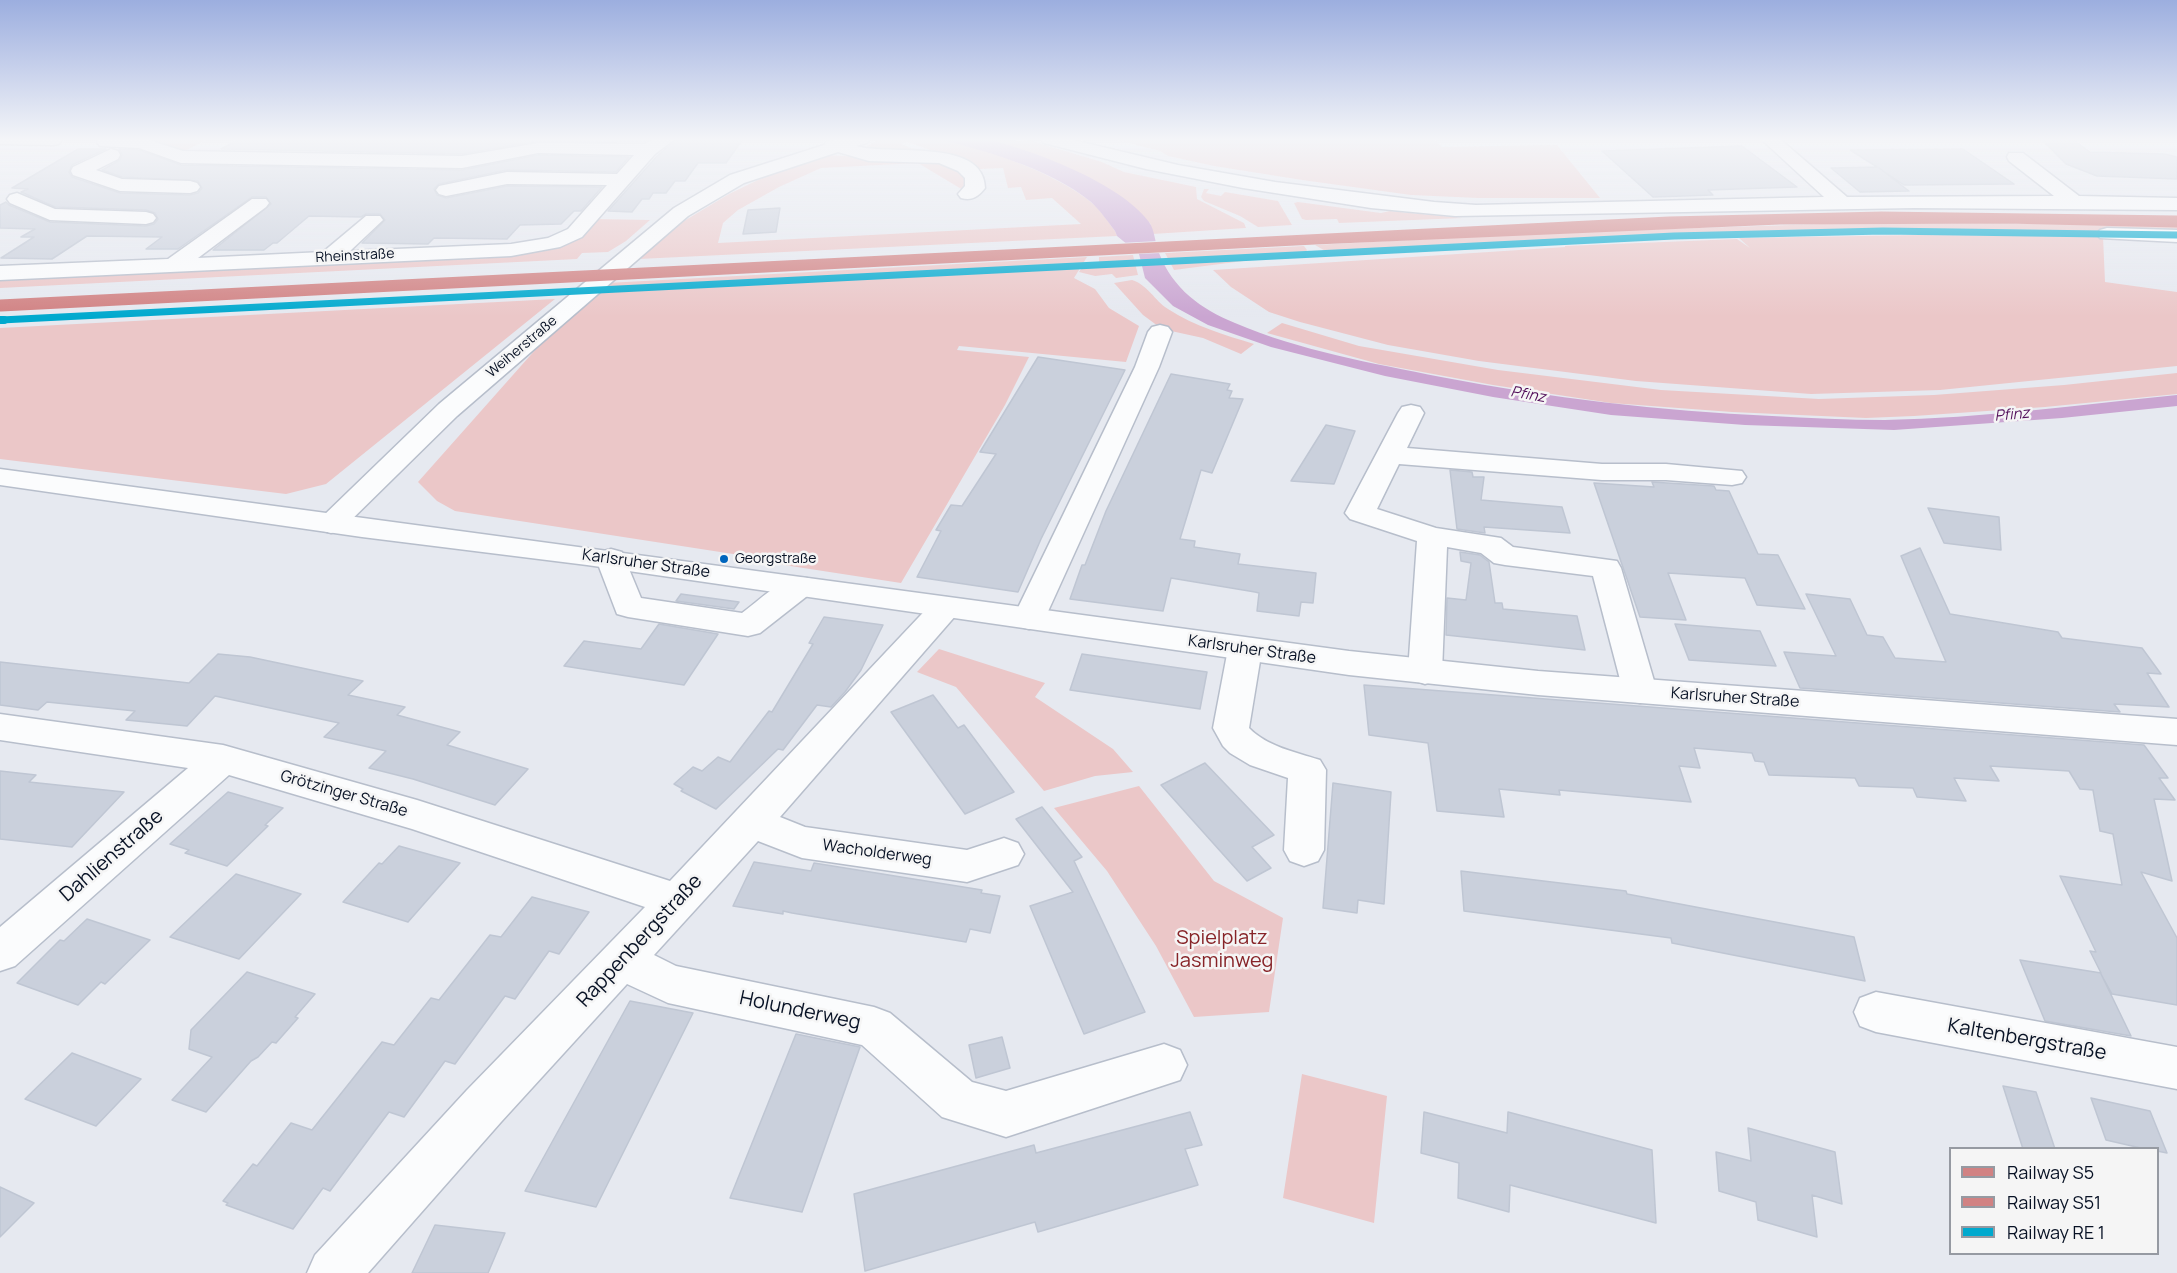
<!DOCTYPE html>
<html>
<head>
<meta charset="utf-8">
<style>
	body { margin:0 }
	#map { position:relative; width:2177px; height:1273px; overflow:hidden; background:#e6e9f0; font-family:Manrope,sans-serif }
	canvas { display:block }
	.legend { position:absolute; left:1949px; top:1147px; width:210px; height:108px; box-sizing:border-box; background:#f5f5f5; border:2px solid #969aa2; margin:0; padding:8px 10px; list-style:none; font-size:18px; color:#081225 }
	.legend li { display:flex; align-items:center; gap:12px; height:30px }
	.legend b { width:30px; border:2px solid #969aa2 }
</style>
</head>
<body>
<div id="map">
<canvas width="2177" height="1273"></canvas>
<ul class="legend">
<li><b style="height:8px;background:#d18283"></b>Railway S5</li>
<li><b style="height:8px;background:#d18283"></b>Railway S51</li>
<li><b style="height:8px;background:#00a9ce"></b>Railway RE 1</li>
</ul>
</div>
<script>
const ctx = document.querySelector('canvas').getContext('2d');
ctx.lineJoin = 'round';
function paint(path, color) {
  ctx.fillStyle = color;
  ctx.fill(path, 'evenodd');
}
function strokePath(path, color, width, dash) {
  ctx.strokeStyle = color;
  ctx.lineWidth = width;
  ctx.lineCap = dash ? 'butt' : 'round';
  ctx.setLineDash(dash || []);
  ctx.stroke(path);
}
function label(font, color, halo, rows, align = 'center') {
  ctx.font = font + ' Manrope,sans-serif';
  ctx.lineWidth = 5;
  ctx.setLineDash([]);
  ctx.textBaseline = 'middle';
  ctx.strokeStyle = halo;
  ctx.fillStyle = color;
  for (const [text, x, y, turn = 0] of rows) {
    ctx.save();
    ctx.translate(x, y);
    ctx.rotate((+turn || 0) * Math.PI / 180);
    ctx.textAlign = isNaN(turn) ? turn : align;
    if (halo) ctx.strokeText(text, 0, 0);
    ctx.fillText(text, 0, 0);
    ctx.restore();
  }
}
paint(new Path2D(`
	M158,139H207L184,152L153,142Z
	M880,139C899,139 921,136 940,139C983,147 1058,174 1092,203C1101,210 1108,222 1115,231L1117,236L639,259L684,221L729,194L762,178L829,155L875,158L935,159L971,178L963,190L918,163L821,168L779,187L738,210L723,223L718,243L1081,224L1052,198L1026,200L1021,187L1008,188L1003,168L979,169L971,164L907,142L901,144L921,152H897L870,148L867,146Z
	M982,139L1032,141L1102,162L1124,172L1196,187L1197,199L1244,223L1246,228L1153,234L1150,223L1041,156Z
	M1113,139H1434L1442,147L1557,145L1600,198H1478L1411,195L1302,180L1214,166L1168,156L1160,151Z
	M1204,189H1209L1206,193L1221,196L1225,192L1278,201L1292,225L1258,227L1240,216L1204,201L1201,197Z
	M1298,202L1381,213L1390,211L1463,218L1339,223L1337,219L1306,220L1302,219L1294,203Z
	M592,219L650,220L626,241L608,252L582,253L577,259L0,288V279L539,251L560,245Z
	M1853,223L2067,224L2177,227V234C1894,225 1612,238 1329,253L1315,245L1540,233Z
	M1921,235L2103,236L2105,282L2177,292V366L1940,390L1811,394L1636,381L1479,361L1388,345L1300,322L1269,312L1231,287L1213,270L1565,247V246L1737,239L1750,248L1739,238Z
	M1304,246L1307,250L1305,253L1174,270L1165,253Z
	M1133,255L1138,275L1116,278L1112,274L1095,276L1079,272L1085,263L1099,264V257Z
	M1087,257L1074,278L1095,289L1109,308L1139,326L1126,362L959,346L957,350L1029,357L1005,405L901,583L771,563L772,560L455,511L437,501L418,482L536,349L607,283Z
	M1132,280C1148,285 1154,300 1168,309C1194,326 1225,335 1254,344L1241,354L1203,338L1162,329L1143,315L1114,283Z
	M555,299L326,484L286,494L0,459V328Z
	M1282,323L1359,346L1498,370L1661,390L1819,399L1934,395L2064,385L2177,373V394L2045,407L1914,416L1866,418L1732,412L1611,403L1493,385L1379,364L1267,333Z
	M939,649L1045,683L1035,697L1113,749L1133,772L1095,776L1044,791L956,687L917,672Z
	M1139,786L1214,881L1283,918L1269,1012L1194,1017L1156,946L1107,871L1054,808Z
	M1302,1074L1387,1096L1374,1223L1283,1198Z`), '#ebc7c8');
paint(new Path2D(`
	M938,139C953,139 970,137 984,139C1030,148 1122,184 1149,222C1155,230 1155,244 1159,253C1173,289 1201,309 1235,323C1300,351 1372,363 1441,377C1550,398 1660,411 1772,416C1809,418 1847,420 1885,420C1982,418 2080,405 2177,395V406L2062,418L1894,430L1745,425L1611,415L1493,397L1385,376L1271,347L1208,325L1173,306L1145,278L1139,254L1117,236L1115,231C1108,222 1100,210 1091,202C1051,169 987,151 938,139Z`), '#caa5d1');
paint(new Path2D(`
	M1158,241L1162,253L1134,254L1120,243Z`), '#e6e9f0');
const building = new Path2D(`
	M239,139H650L644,142L538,141L462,154L221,149Z
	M677,139H743L726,163H698L685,181H675L666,193H653L649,199H642L632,212L608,211L657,156Z
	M2041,139H2072L2090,152L2165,154L2177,157V179L2097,176L2066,164Z
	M1742,146L1797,187L1708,190L1713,195L1653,197L1602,151Z
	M78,149H106L72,165L69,172L72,177L120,193L190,195L198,193L202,188L198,181L122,177L102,170L120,160L122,154L119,149L139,150L181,165L462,170L538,155L629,157L616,172L507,170L439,184L434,189L437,195L446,198L507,186L602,187L581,211H574L561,224L520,225L507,239L434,238L428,244L362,243L385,220L380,214H366L361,217L309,216L277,243H273L264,250H213L271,204L266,197H252L178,249H146L162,237L87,236L52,259L1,258L34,237H21L35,229L0,228V205L6,202L9,205L50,222L146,226L154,224L158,219L155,213L146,210L55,207L21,192L28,189L12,188Z
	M1963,149L2014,184L1904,185L1879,168L1909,191L1860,192L1831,168L1877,167L1850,150Z
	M780,208L776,232L743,234L748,210Z
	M1038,357L1125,370L1041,539L1018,592L917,577L941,531L936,530L951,505L962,506L996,454L980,452Z
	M1171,374L1230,384L1227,390L1232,391L1229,398L1243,399L1212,473L1201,470L1180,539L1195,541L1194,547L1240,554L1238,564L1316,573L1313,603L1301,602L1299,616L1257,611L1259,593L1255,592L1171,578L1163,611L1070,599L1082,565H1085L1106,511Z
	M1326,425L1355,431L1334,484L1291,481Z
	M1450,470L1472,472L1473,477H1484L1481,500L1562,507L1570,533L1484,527L1485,533L1457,529Z
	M1652,482L1714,486L1716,490L1729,491L1758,554L1778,555L1805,609L1757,605L1745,578L1668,573L1686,620L1640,617L1594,483L1654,487Z
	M1928,508L1999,517L2001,550L1944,543Z
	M1920,548L1950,614L2058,632L2062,638L2142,648L2161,674L2147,673L2169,707L2114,704L2120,712L1800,688L1784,652L1836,656L1806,594L1850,599L1867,635L1883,637L1895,658L1946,662L1901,556Z
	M1460,552L1480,555L1489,562L1495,603H1502L1503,609L1577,616L1585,650L1446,635L1447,598L1466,600L1471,563L1461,561Z
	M681,594L739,602L734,609L676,601Z
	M824,617L883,625L861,670L845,692L831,707L817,705L783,750L778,749L716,809L681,791L683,789L674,784L693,767L702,771L718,757L730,762L769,711L772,712L813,644L809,643Z
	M659,624L718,634L684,685L564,666L584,641L641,649Z
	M1675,624L1760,631L1776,666L1689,660Z
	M218,654L250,657L363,681L348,695L405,707L397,715L460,732L447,745L528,769L495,805L413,779L369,768L386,751L324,737L339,723L215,696L187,726L126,720L135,711L47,702L38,710L0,705V662L189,683Z
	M1082,654L1207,672L1200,709L1070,690Z
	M1364,685L2144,745L2168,778H2159L2175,800L2154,799L2172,881L2141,872L2177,938V1005L2112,994L2101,974L2131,1036L2045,1021L2020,960L2101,973L2090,951L2096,952L2060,876L2122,885L2113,834L2100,831L2093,790L2080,789L2069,771L1990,766L1999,781L1954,778L1966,801L1917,797L1913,788L1859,786L1855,778L1769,775L1764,762L1755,761L1752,753L1694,748L1700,768L1679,766L1691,802L1559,790L1560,795L1499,789L1504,817L1437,811L1428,743L1369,735Z
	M933,695L958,728L964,725L1014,792L965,814L891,712Z
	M1205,763L1274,835L1252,847L1271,868L1247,881L1161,785Z
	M0,771L36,775L29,782L124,792L72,847L0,839Z
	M1333,783L1391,792L1384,904L1358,900L1357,913L1323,908Z
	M228,792L283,808L265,825L268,826L227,866L185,853L189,850L170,844Z
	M1042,807L1082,857L1074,861L1145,1012L1084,1034L1030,906L1073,892L1016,819Z
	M399,846L460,863L408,922L343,902L379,863L382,864Z
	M754,862L811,871L814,863L982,890L981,893L1000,896L990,933L970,929L966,942L792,913L783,911V914L733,906Z
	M1461,871L1626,891L1627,894L1854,937L1865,981L1672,943L1671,938L1464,911Z
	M236,874L301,894L239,959L170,937Z
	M532,897L589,912L559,954L549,951L515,999L505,996L455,1064L445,1061L404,1117L389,1112L330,1191L323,1188L293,1229L226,1205L228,1203L223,1201L253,1164L257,1166L291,1123L312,1130L382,1042L394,1045L431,998L439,1000L490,935L501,937Z
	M87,919L150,940L105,984L101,982L78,1005L17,983L60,940L64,941Z
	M247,972L315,994L295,1017L298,1018L276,1043L272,1042L258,1057L251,1061L206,1112L172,1100L212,1057L189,1049L191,1030Z
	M630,1001L693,1013L596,1207L525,1191Z
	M796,1034L860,1047L802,1212L730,1198Z
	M1002,1037L1010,1068L976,1078L969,1045Z
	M72,1053L141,1079L96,1126L25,1099Z
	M2003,1086L2036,1092L2055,1149H2023Z
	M2091,1098L2150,1111L2167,1153L2157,1151V1149H2145L2106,1140Z
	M1190,1112L1202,1145L1185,1149L1198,1185L1038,1232L1035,1222L865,1271L854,1194L1034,1145L1036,1153Z
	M1424,1112L1507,1133L1508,1112L1652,1150L1656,1223L1510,1185L1509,1212L1458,1198L1459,1163L1421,1153Z
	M1748,1128L1835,1152L1842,1204L1812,1195L1817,1237L1758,1220L1756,1202L1719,1191L1716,1152L1751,1161Z
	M0,1187L34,1203L0,1237Z
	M435,1225L505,1233L488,1273H412Z`);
paint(building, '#cad0dc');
strokePath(building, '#bfc6d3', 1.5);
const minor = new Path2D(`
	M0,139H61L62,140L59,144L53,145L0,144Z
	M99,139H146L183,151L462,156L538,143L645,144L654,139H675L655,154L582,237L560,247L511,256L0,280V266L168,259L252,199H266L269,203L266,207L198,258L323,252L366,216H380L383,220L350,251L511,244L548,238L568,229L607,185L507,184L446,196L439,194L436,190L439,186L507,172L617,174L634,155L538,153L462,168L181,163L139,148L100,146L97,142Z
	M843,139H870L867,143L856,146C889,156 984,137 985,188C978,197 972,201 961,198L958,194L965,186V178L958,171L939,163L869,161L838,152L744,183L688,216L457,416L341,530L331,533L321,530L316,524L321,518L439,404L674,208L730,175L824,145L827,141Z
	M1041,139H1069L1178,165L1275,182L1434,202L1476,205L1824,197L1761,139H1780L1847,197L2054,196L2009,161L2007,157L2009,153H2023L2079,196L2177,198V210L1914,208L1455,216L1371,208L1243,188L1146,169L1044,143Z
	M111,149L118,151L120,155L118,159L96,170L122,179L190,181L197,183L200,187L197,191L190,193L120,191L73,175L71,171L73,167Z
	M17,193L55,209L146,212L153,214L156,218L153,222L146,224L50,220L10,203L7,199L10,195Z
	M2107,228L2177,230V242L2100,238L2097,234L2100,230Z
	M1160,325L1168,327L1172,332L1159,367L1045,618L1040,626L1029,629L1018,626L1013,618L1135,367L1148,332L1152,327Z
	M1411,405L1420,407L1424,413L1407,448L1602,464H1666L1742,471L1746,477L1742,483L1732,485L1666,480H1602L1399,464L1377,509L1436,528L1501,538L1513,547L1617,561L1621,568L1657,691L1652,700L1640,703L1628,700L1623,691L1593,576L1505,565L1494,563L1481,553L1447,547L1442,672L1437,680L1425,684L1413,680L1408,672L1417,541L1350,519L1345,513L1398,413L1402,407Z
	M611,549L622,552L641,598L742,613C762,599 785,572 811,579L816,586L811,593L760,633L748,636L628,617L617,614L596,559L600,552Z
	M946,597L957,600L962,607L957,614L780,817L805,827L967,850L1004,838L1018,843L1024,854L1018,865L967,882L802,858L758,841L654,955L676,966L874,1007L890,1013L972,1082L1006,1091L1164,1044L1180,1050L1187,1065L1180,1080L1006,1137L942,1117L862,1045L668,1003L627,984L501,1122L368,1273H307L315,1255L467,1090L645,907L412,829L229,775L15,966L0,971V927L188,768L0,740V714L223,745L417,800L670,881L935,600Z
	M1245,638L1257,641L1262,649L1249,728C1268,747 1295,752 1320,760L1326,770L1324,850L1318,861L1304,866L1290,861L1284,850L1288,778L1250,765L1230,753L1223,746L1213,728L1228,649L1233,641Z
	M1876,992L2177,1047V1089L1876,1032L1860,1026L1854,1012L1860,998Z`);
const major = new Path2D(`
	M0,469L1349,651L1538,671L2177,719V745L1538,695L1349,675L587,565L362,537L0,485Z`);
strokePath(minor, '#b7becb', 3);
strokePath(major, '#b7becb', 3);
paint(minor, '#fbfcfd');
paint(major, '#fbfcfd');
strokePath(new Path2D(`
	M0,303L1669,220L1882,215L2177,219`), '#d18283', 7);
strokePath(new Path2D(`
	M1,308L1315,241L1780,221L2006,220L2177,224`), '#d18283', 7);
strokePath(new Path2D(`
	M1,320L1674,236L1883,231L2177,235`), '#00a9ce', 7);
strokePath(new Path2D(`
	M1,320H4`), '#00a9ce', 8);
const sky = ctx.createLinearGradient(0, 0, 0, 317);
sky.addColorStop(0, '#9caedf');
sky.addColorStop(0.44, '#f4f5f8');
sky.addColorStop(1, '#f4f5f800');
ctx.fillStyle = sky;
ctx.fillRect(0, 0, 2177, 317);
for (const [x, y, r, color] of [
	[724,559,5,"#0065bd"]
]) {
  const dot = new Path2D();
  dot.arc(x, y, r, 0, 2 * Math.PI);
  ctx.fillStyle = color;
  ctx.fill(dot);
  strokePath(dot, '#f5f5f5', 2);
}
label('14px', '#081225', '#f5f5f5', [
	["Rheinstraße",355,256,-3],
	["Weiherstraße",522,347,-40]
]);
label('14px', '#081225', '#f5f5f5', [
	["Georgstraße",735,559]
], 'left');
label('italic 15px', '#500c58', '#f5f5f5', [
	["Pfinz",1528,395,10],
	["Pfinz",2012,415,-5]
]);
label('16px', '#081225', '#f5f5f5', [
	["Karlsruher Straße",646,564,8],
	["Karlsruher Straße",1252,650,8],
	["Karlsruher Straße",1735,698,4],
	["Grötzinger Straße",344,794,16],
	["Wacholderweg",877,853,8]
]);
label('20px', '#081225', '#f5f5f5', [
	["Dahlienstraße",112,856,-41],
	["Rappenbergstraße",640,941,-47],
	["Holunderweg",800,1011,12],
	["Kaltenbergstraße",2027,1040,10]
]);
label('20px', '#872428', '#f5f5f5', [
	["Spielplatz",1222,938],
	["Jasminweg",1222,961]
]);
</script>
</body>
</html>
